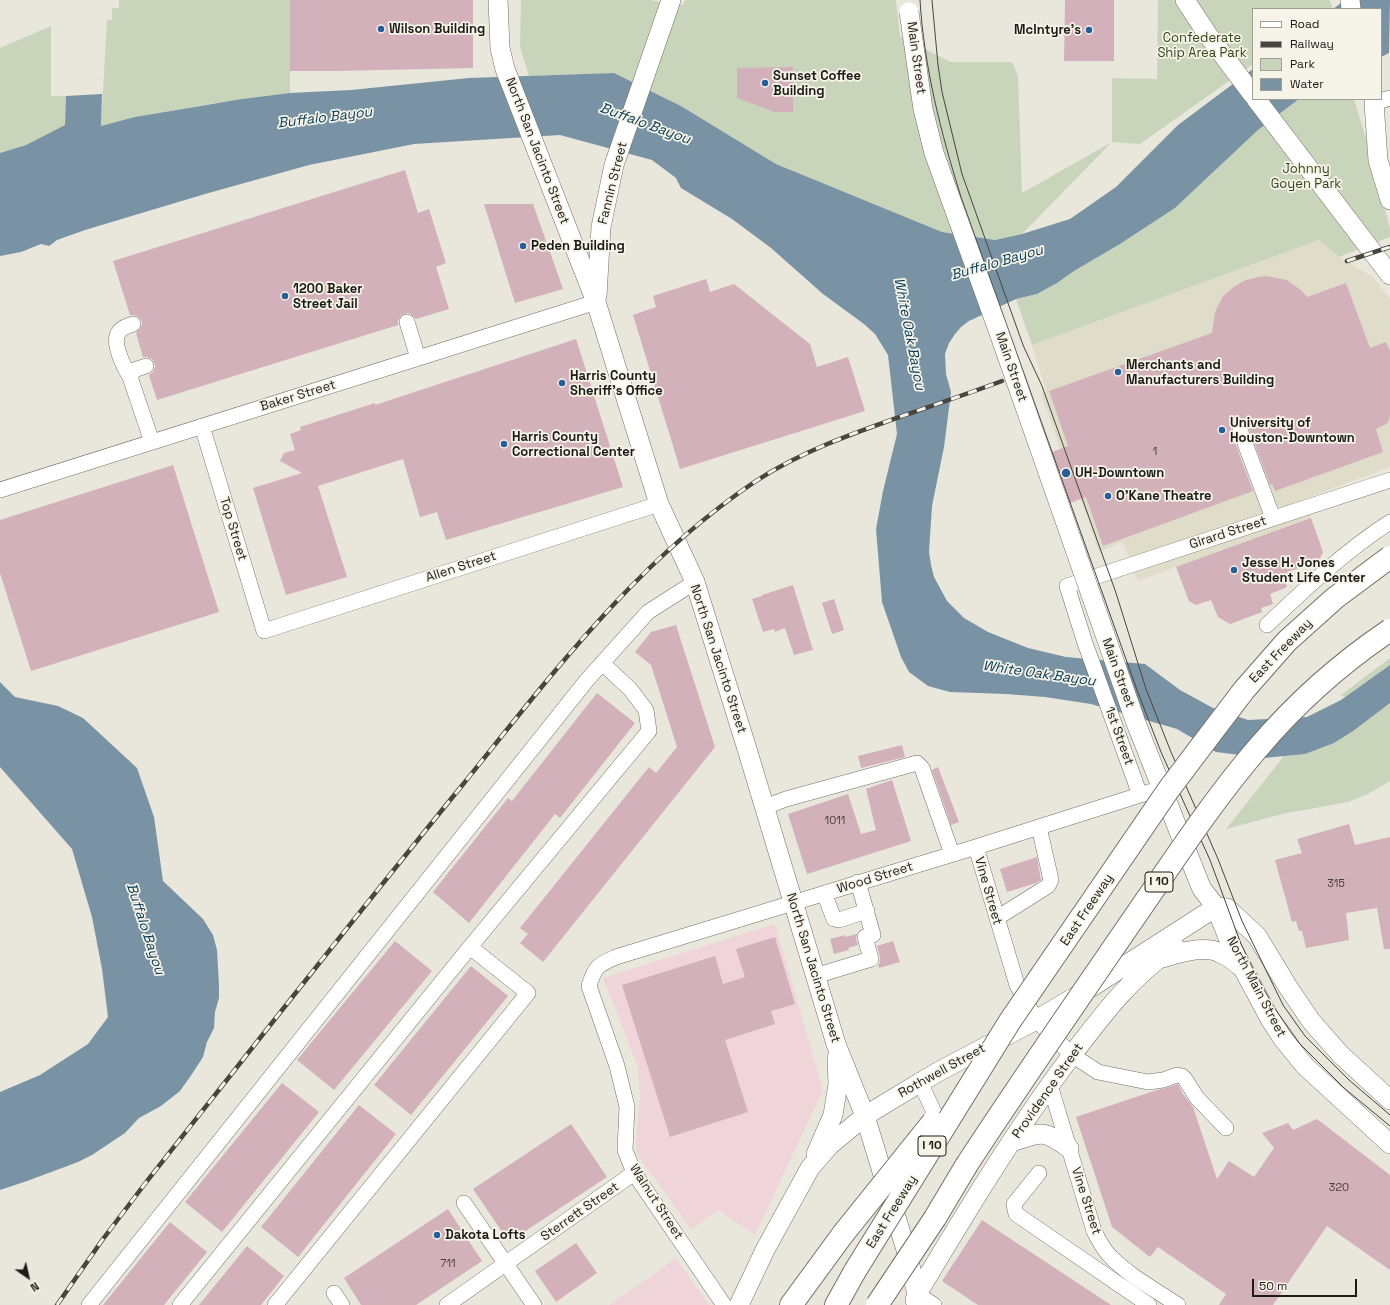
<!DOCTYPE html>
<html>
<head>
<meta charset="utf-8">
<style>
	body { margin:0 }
	#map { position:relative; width:1390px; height:1305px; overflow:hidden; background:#e9e6dc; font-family:"Space Grotesk",sans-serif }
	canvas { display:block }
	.legend { position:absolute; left:1252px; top:8px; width:130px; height:92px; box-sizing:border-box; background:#f6f3e9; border:1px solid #9f9d95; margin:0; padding:5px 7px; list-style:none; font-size:12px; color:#1c1b17 }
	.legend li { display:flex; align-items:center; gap:8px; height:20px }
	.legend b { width:20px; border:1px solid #9f9d95 }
	.north { position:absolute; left:8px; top:1257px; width:40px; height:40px; -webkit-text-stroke:3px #f6f3e9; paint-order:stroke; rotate:146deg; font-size:11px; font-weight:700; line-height:16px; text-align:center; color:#1c1b17 }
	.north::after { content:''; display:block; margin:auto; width:14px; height:18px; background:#1c1b17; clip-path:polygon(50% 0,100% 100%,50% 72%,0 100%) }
	.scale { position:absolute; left:1252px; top:1279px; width:105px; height:18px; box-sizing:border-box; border:2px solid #1c1b17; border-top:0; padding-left:5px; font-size:12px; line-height:14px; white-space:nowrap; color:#1c1b17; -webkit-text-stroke:3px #f6f3e9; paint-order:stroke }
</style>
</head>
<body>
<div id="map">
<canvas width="1390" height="1305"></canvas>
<ul class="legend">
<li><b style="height:5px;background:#fff"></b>Road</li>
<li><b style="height:5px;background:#464540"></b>Railway</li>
<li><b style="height:11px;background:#c8d5bb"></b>Park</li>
<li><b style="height:11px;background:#7993a5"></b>Water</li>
</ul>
<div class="north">N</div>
<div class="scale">50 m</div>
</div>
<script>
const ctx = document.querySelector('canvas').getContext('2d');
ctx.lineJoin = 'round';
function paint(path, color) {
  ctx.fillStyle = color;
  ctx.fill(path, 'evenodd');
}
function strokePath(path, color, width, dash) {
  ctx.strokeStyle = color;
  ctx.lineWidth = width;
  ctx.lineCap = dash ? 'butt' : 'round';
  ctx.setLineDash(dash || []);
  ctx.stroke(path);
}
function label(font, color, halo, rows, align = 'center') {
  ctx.font = font + ' "Space Grotesk",sans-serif';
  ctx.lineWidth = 3.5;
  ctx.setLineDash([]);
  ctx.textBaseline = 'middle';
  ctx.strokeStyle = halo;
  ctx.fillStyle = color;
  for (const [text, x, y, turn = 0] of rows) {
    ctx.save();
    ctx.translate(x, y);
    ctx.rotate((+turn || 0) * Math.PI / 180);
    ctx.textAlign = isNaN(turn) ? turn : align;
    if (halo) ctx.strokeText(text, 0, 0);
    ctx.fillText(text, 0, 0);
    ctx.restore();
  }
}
paint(new Path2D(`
	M775,924L823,1090L755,1235L719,1210L691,1229L637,1154L636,1139L640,1097L638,1067L603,978Z
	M676,1258L709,1305H609L651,1276Z`), '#efd4da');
paint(new Path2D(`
	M1319,240L1339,257L1373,277L1390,299V467L1304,499L1323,552L1319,560L1283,573L1287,587L1270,594L1273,604L1261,608L1262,612L1230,624L1218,617L1211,600L1196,605L1189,601L1176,567L1138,581L1123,542L1099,552L1078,492H1075L1041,393L1046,391L1032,345Z`), '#e0dcca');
paint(new Path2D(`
	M119,0H290V93C226,101 163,110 101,126L107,20H112V8H119Z
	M521,0H653V1L683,5L685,0H896L900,37L951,62H1012L1018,76L1022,193L1112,142V78L1157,79L1158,0H1330L1332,7L1329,9H1253V64L1140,144L1112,142L1022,234L995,240L942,232L776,164L681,106L614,73L529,76L520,47Z
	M51,26V96H66L65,125L26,145L0,153V48Z
	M1299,99H1354L1370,152L1390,229V237L1339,257L1319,240L1032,345L1016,299L1037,294L1057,283L1074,271L1120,244L1175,208L1258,130Z
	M1390,658V665L1345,697L1341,695Z
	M1390,703V781L1368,794L1348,802L1282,814L1226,829L1284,756L1305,754Z`), '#c8d5bb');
paint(new Path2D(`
	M1345,0H1390L1389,53L1381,57V9H1333Z
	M1253,69V99H1299L1258,130L1175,208L1120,244L1074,271L1057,283L1037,294L1016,299L969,321L961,327L955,334L949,343L945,354L946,374L951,392L944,447L932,506L929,552L931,565L934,577L947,601L964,618L988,632L1028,648L1066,657L1145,664L1180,690L1213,708L1248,720L1307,717L1341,700L1390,665V703L1353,731L1334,743L1305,754L1264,758L1216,752L1177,729L1091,704L1045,697L1006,694L950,692L928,686L909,672L901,657L882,602L876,529L883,491L897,434L888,355L875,334L864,324L823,294L771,248L732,219L681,188L676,178L652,160L560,135L414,144L309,165L205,194L85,230L57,240L49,246L41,244L21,252L0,256V153L26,145L65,125L66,96L102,94L101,126L135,117L242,99L290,93L351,90L469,78L614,73L681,106L776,164L942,232L995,240L1022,234L1070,219L1116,187L1178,125Z
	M0,682L15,697L58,706L83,718L137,768L154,817L163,881L203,919L213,935L217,950L219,985V998L215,1012L214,1028L207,1042L203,1057L192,1074L180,1091L161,1106L139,1118L125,1133L92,1155L78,1162L27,1181L0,1190V1092L40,1075L88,1044L108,1017L102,969L92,917L72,849L0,767Z`), '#7993a5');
paint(new Path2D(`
	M290,0H473V68L336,71H290Z
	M1065,0H1114V61H1064Z
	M793,67V112H775L737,98V68Z
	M405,170L418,213L429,209L446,263L436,267L449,309L416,319L413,316L409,313L404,314L401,316L398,320V325L157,400L149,375L153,372L155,367V364L152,359L147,357H143L136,333L140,329L142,325V321L138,317L134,315H130L113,261Z
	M484,204H533L563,289L515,303Z
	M1266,276L1287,280L1302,291L1307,297L1346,283L1370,348L1386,342L1390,351V415L1388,423L1376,429L1383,452L1275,491L1272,484L1270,485L1248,426L1245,423L1241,421H1237L1233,425L1231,429V433L1253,491L1103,546L1086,497L1070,503L1052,452L1068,446L1049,391L1212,333L1215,312L1223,296L1235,286L1246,280L1258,277Z
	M706,279L710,292L734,284L810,344L817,367L848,357L865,411L680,469L633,315L656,307L653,296Z
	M576,339L623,487L446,540L437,512L420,517L403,459L318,486L347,577L286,595L253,488L302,473L280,461L284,453L295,450L290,434L301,430L300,427L375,403V405Z
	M173,465L219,612L31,671L0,573V520Z
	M1311,518L1323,552L1319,560L1283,574L1287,587L1270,594L1273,604L1261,608L1262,612L1230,624L1218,617L1211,600L1196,605L1189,601L1176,567Z
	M793,585L813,650L794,655L785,628L775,632L774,629L763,632L752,599L762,596V595Z
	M834,599L844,630L832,634L822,603Z
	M676,625L715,747L543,962L520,943L528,934L520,928L649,767L656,773L677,747L651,665L635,652L651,632Z
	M597,693L635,723L560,818L555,814L469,923L433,892L508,798L512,801Z
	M902,745L905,757L861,768L858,756Z
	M938,767L959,822L951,825L932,770Z
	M892,780L911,841L807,874L788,814L848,794L861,834L876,830L866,789Z
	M1349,824L1355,845L1390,837V949H1384L1377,908L1346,913L1349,940L1306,948L1302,931H1299L1296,921L1292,922L1275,860L1302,853L1297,839Z
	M1037,857L1041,880L1036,883L1007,892L1000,869Z
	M857,934L856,939L858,945L848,948L849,950L834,954L830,939L845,935V937Z
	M775,937L795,1004L771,1011L775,1024L725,1040L748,1112L670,1137L622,985L715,956L723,984L745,977L736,949Z
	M395,941L432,971L334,1090L297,1060Z
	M893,941L900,962L879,968L878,965L880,962V957L877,946Z
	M471,966L508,996L411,1115L374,1085Z
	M282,1083L319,1112L222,1232L185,1202Z
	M1178,1084L1183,1094L1193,1107L1217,1179L1229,1161L1254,1177L1274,1148L1262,1133L1288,1123L1293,1130L1317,1119L1390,1175V1270L1327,1226L1273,1305H1219L1226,1294L1158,1247L1150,1257L1112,1227L1076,1117L1157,1090L1166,1088Z
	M359,1105L396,1134L298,1257L261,1227Z
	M571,1124L607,1177L509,1242L473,1189Z
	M448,1209L482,1261L416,1305H361L344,1278Z
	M982,1220L1111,1305H978L942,1281Z
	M170,1222L207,1252L164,1305H103Z
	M576,1243L597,1273L556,1302L535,1271Z
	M247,1246L284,1276L261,1305H199Z`), '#d2b1ba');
const minor = new Path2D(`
	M1374,103L1390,98
	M407,322L418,358
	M133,324C128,326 122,327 119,332C111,342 124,367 130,377L152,442
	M130,377L134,370L146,366
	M202,426L264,631L659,504
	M1240,430L1273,518
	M0,490L596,302
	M1267,625C1306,588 1345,551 1390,522
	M1140,795L1085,643L1067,586L1390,480
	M765,807L786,799L917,763L922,768L952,854
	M976,847L1017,985L1036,1020L1072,1055L1098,1072L1148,1082L1163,1080L1177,1075L1182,1076L1185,1079L1197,1098L1226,1128
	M824,893L834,919L839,920L867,911
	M997,918L1048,886L1051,880L1039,827
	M815,976L871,959L865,937L873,935L858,882
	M920,1082L940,1125
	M1050,1085L1094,1231C1099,1240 1103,1250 1111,1257C1128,1275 1157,1291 1178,1305
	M1039,1173L1014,1204L1016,1214L1149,1305
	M464,1203L534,1305
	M334,1293L342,1305
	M917,1294L934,1305
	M89,1305L587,680L648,612L695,582
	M180,1305L470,947
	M275,1305L528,993L470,947L649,731L646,710L630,689L602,663
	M447,1305L634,1173
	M724,1305L634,1173L625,1150L627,1107L617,1066L589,986C595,966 598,965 616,957L976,847L1162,788`);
const major = new Path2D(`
	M498,0L500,48L505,69L596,302L659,504L695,582L747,749L836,1044L865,1116L907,1253L917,1294
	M1185,0L1208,35L1253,95
	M1350,0L1351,9
	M1256,99L1390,275
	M1374,103L1378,160L1390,200
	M597,296L601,227L614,165L671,0
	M1136,723L1199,882L1202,889L1216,907L1232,948L1270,1019L1283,1039L1305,1066L1390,1144
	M1216,907L1227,908L1257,936L1288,987L1311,1021L1340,1054L1390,1100
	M1162,958C1179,953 1204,945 1220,953C1228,956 1235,962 1241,967
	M1012,1142C1041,1132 1043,1129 1069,1148
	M816,1154L833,1115L838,1084L837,1058
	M915,1300L917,1294C965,1214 1013,1134 1069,1059C1101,1017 1131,976 1175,947
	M739,1305L765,1250L810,1168L830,1145L865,1116L886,1103L936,1073L1036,1020L1090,988L1216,907`);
const highway = new Path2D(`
	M935,1218L966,1166
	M791,1305L843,1234
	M836,1305L855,1271`);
strokePath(minor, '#727066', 16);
strokePath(major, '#727066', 20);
strokePath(highway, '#727066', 24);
strokePath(minor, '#fff', 15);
strokePath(major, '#fff', 19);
strokePath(highway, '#fff', 22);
strokePath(new Path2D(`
	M920,0C924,67 941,133 961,197L1137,690L1161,752L1210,860L1241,944L1253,969L1273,1006L1300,1044L1344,1088L1390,1126
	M932,0L938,65L942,92L962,174L1023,345L1042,386L1116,593L1146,689L1171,752L1218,859L1242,921L1283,1005L1305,1036L1349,1080L1390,1115`), '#464540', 1);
const rail = new Path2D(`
	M1347,261L1390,247
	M57,1305L103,1239L144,1185C249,1052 353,919 460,788C549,678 636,561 756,481C802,451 854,433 905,415C937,404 970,393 1002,381`);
strokePath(rail, '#464540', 4.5);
strokePath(rail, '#f6f3e9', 3, [9]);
const majorBridge = new Path2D(`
	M909,12L923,109L934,153L998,330L1136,723`);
const highwayBridge = new Path2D(`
	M966,1166C1018,1086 1073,1007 1127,928C1169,868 1209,805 1257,749C1295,704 1341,663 1390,630
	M843,1234L933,1122
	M855,1271L1010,1021L1169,789L1209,736L1244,690L1287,641L1335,598L1390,557
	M877,1305L935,1218`);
strokePath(majorBridge, '#727066', 20, []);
strokePath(highwayBridge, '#727066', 24, []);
strokePath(majorBridge, '#fff', 19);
strokePath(highwayBridge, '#fff', 22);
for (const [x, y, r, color] of [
	[381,29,4,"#275e97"],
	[1089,30,4,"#275e97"],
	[765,83,4,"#275e97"],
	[523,246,4,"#275e97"],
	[285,296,4,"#275e97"],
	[1118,372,4,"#275e97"],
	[562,383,4,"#275e97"],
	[1222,430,4,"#275e97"],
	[504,444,4,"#275e97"],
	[1066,473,5,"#275e97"],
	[1108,496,4,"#275e97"],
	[1234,570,4,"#275e97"],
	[437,1235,4,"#275e97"]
]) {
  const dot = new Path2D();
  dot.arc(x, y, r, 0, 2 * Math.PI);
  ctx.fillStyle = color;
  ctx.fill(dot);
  strokePath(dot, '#f6f3e9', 1.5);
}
label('11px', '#4a4040', null, [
	["1",1155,452],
	["1011",835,821],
	["315",1336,884],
	["320",1339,1188],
	["711",448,1264]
]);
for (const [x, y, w] of [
	[1159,882,28],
	[932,1146,28]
]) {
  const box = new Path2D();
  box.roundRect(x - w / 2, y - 10, w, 20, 3);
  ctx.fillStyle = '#f6f3e9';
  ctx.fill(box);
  strokePath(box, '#1c1b17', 1);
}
label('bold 12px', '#1c1b17', null, [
	["I 10",1159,882],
	["I 10",932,1146]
]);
label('bold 13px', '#1c1b17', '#f6f3e9', [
	["Wilson Building",389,29],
	["McIntyre's",1081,30,"right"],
	["Sunset Coffee",773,76],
	["Building",773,91],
	["Peden Building",531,246],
	["1200 Baker",293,289],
	["Street Jail",293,304],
	["Merchants and",1126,365],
	["Manufacturers Building",1126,380],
	["Harris County",570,376],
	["Sheriff's Office",570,391],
	["University of",1230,423],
	["Houston-Downtown",1230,438],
	["Harris County",512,437],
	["Correctional Center",512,452],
	["UH-Downtown",1075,473],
	["O'Kane Theatre",1116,496],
	["Jesse H. Jones",1242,563],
	["Student Life Center",1242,578],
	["Dakota Lofts",445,1235]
], 'left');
label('13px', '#34471c', '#f6f3e9', [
	["Confederate",1202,38],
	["Ship Area Park",1202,53],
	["Johnny",1306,169],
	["Goyen Park",1306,184]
]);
label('13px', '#1c1b17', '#f6f3e9', [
	["Main Street",916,58,82],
	["North San Jacinto Street",537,151,69],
	["Fannin Street",613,183,-76],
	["Main Street",1011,367,71],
	["Baker Street",298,396,-17],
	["Top Street",233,529,73],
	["Girard Street",1228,533,-18],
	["Allen Street",461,567,-18],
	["East Freeway",1281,651,-46],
	["North San Jacinto Street",718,659,72],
	["Main Street",1118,673,70],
	["1st Street",1119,736,70],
	["Wood Street",875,878,-17],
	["Vine Street",988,891,74],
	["East Freeway",1087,910,-56],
	["North San Jacinto Street",813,968,73],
	["North Main Street",1256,987,62],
	["Rothwell Street",942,1071,-29],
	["Providence Street",1048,1091,-55],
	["Vine Street",1086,1201,72],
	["Walnut Street",656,1202,57],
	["Sterrett Street",580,1212,-35],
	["East Freeway",892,1212,-58]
]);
label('italic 14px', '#043954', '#f6f3e9', [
	["Buffalo Bayou",325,118,-7],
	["Buffalo Bayou",645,124,20],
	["Buffalo Bayou",997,263,-16],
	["White Oak Bayou",909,334,79],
	["White Oak Bayou",1039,674,8],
	["Buffalo Bayou",145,929,72]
]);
</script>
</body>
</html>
